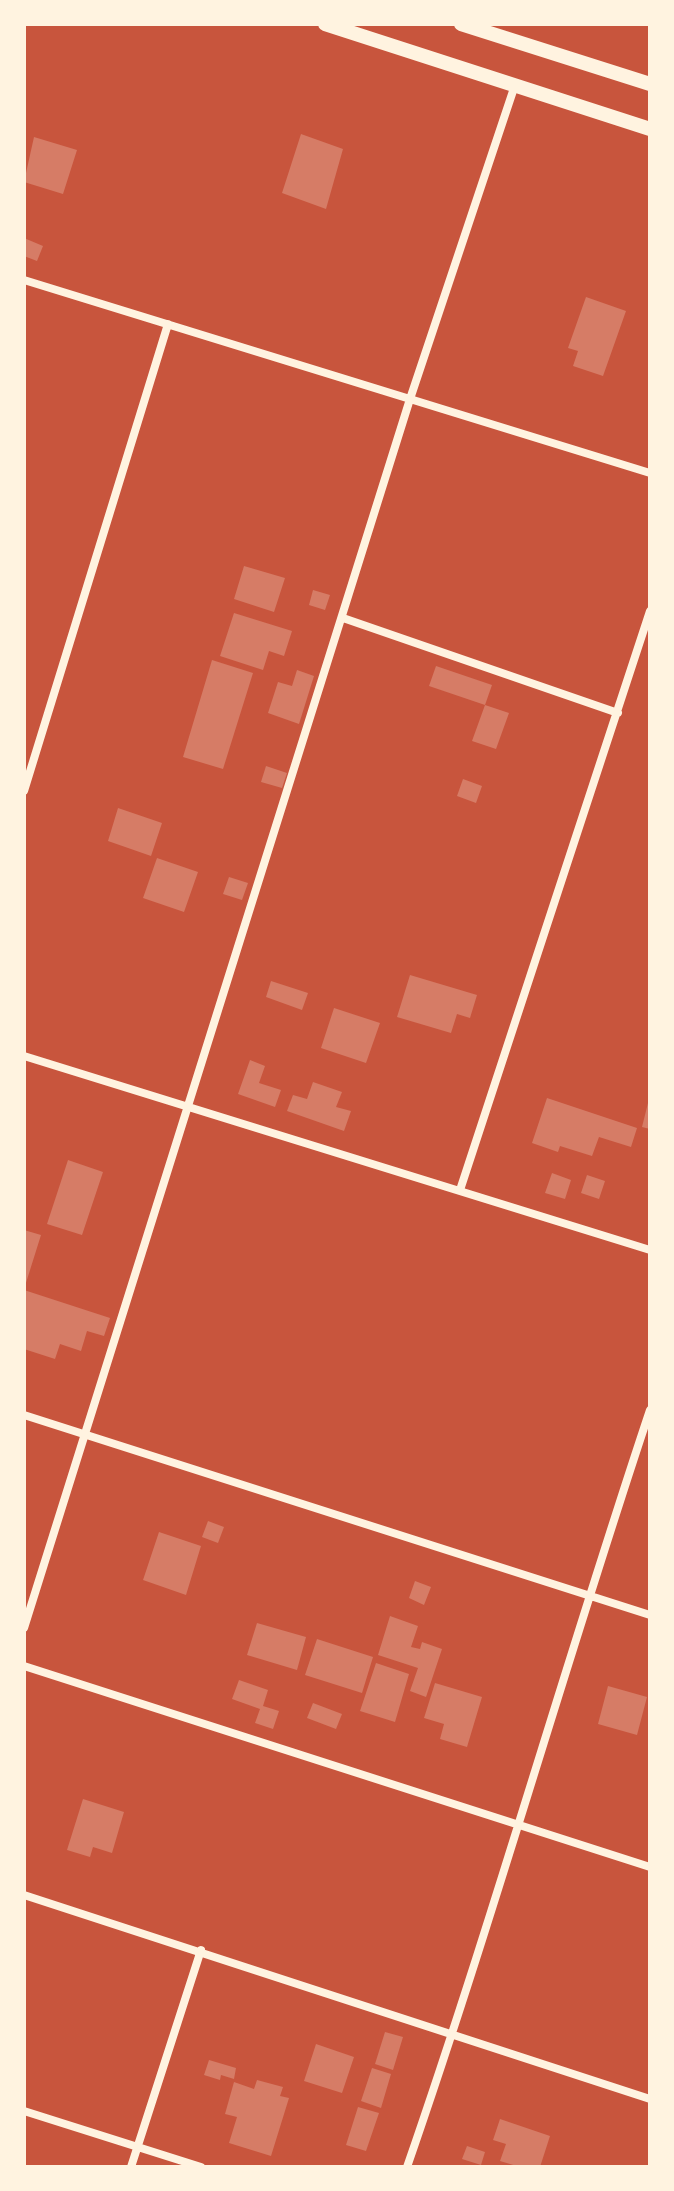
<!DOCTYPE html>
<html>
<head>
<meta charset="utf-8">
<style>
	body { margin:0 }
	#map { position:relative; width:674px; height:2191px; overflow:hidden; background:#c8553d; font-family:"DejaVu Sans",sans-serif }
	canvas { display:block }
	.frame { position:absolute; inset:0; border:26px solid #fff3e0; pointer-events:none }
</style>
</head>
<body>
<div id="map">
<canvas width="674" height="2191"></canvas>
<div class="frame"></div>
</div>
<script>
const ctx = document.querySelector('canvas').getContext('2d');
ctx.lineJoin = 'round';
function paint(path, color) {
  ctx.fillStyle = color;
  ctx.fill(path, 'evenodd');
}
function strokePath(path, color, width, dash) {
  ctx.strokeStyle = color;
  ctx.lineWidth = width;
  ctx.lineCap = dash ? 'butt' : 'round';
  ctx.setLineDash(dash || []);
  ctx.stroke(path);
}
paint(new Path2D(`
	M301,134L343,149L326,209L282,193Z
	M34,137L77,150L63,194L24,182Z
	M24,238L43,246L37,261L24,256Z
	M586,297L626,311L603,376L573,366L578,351L568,348Z
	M244,566L285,578L274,612L234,599Z
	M313,590L330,595L325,610L309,605Z
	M234,613L292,631L284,656L269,651L263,670L220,656Z
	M212,660L253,673L223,769L183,757Z
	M436,666L492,685L485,705L429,686Z
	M297,670L314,676L299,724L268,713L278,682L292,686Z
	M485,705L509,713L496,749L472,741Z
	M266,766L287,773L282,788L261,782Z
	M463,779L482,786L476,803L457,796Z
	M118,808L162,823L151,856L108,841Z
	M157,858L198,872L184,912L143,898Z
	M229,877L248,883L242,900L223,894Z
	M410,975L477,995L470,1018L457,1014L451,1033L397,1017Z
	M271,981L308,993L302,1010L266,997Z
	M334,1008L380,1023L366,1063L321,1048Z
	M250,1060L265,1066L259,1083L281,1090L275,1107L238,1094Z
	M313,1082L342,1092L336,1107L351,1111L344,1131L287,1111L293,1095L307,1099Z
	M547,1098L637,1128L631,1147L599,1137L592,1156L560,1146L558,1152L532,1143Z
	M649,1099H650V1129L642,1127Z
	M68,1160L103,1172L82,1235L47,1224Z
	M552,1173L571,1180L565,1199L545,1193Z
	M587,1175L605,1181L599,1199L581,1193Z
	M24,1230L41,1235L25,1286H24Z
	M24,1290L110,1318L104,1336L87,1331L81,1351L60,1344L55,1359L24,1349Z
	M208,1521L224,1527L218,1543L202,1537Z
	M159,1532L201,1546L186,1595L143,1580Z
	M415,1581L431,1587L424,1605L409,1598Z
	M390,1616L418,1626L411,1647L420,1649L422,1642L442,1649L426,1697L410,1691L418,1668L378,1655Z
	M257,1623L306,1637L297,1670L247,1655Z
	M317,1639L373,1657L362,1693L305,1675Z
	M376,1663L409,1674L395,1722L360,1711Z
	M239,1680L268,1690L263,1706L279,1711L273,1729L255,1723L260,1709L232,1699Z
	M435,1683L482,1697L467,1747L440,1739L444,1724L424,1718Z
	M608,1686L647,1697L637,1735L598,1724Z
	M313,1703L342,1714L336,1729L307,1718Z
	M83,1799L124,1812L112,1853L93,1847L90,1857L67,1850Z
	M385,2032L403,2037L393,2070L375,2064Z
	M316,2044L354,2057L342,2093L304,2081Z
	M209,2060L236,2068L234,2079L221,2075L220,2080L204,2075Z
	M372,2068L391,2074L381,2108L361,2101Z
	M257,2080L283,2087L280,2096L289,2098L271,2156L229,2143L237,2117L225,2114L234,2082L254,2089Z
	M358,2107L379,2113L366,2151L346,2145Z
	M500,2119L550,2136L540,2167H520L500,2161L506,2144L493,2140Z
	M467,2146L485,2152L481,2165L462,2159Z`), '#d67c66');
strokePath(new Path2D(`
	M24,280L650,473
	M343,618L618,713
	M24,791L168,324
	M24,1056L650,1250
	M460,1190L650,611
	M24,1415L650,1615
	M24,1628L410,399L515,85
	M24,1666L650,1867
	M24,1895L650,2099
	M24,2111L201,2167
	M131,2167L201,1950
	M407,2167C494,1916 566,1661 650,1410`), '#fff3e0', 8);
strokePath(new Path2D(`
	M325,24L650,129
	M461,24L650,84`), '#fff3e0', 14);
</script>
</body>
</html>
